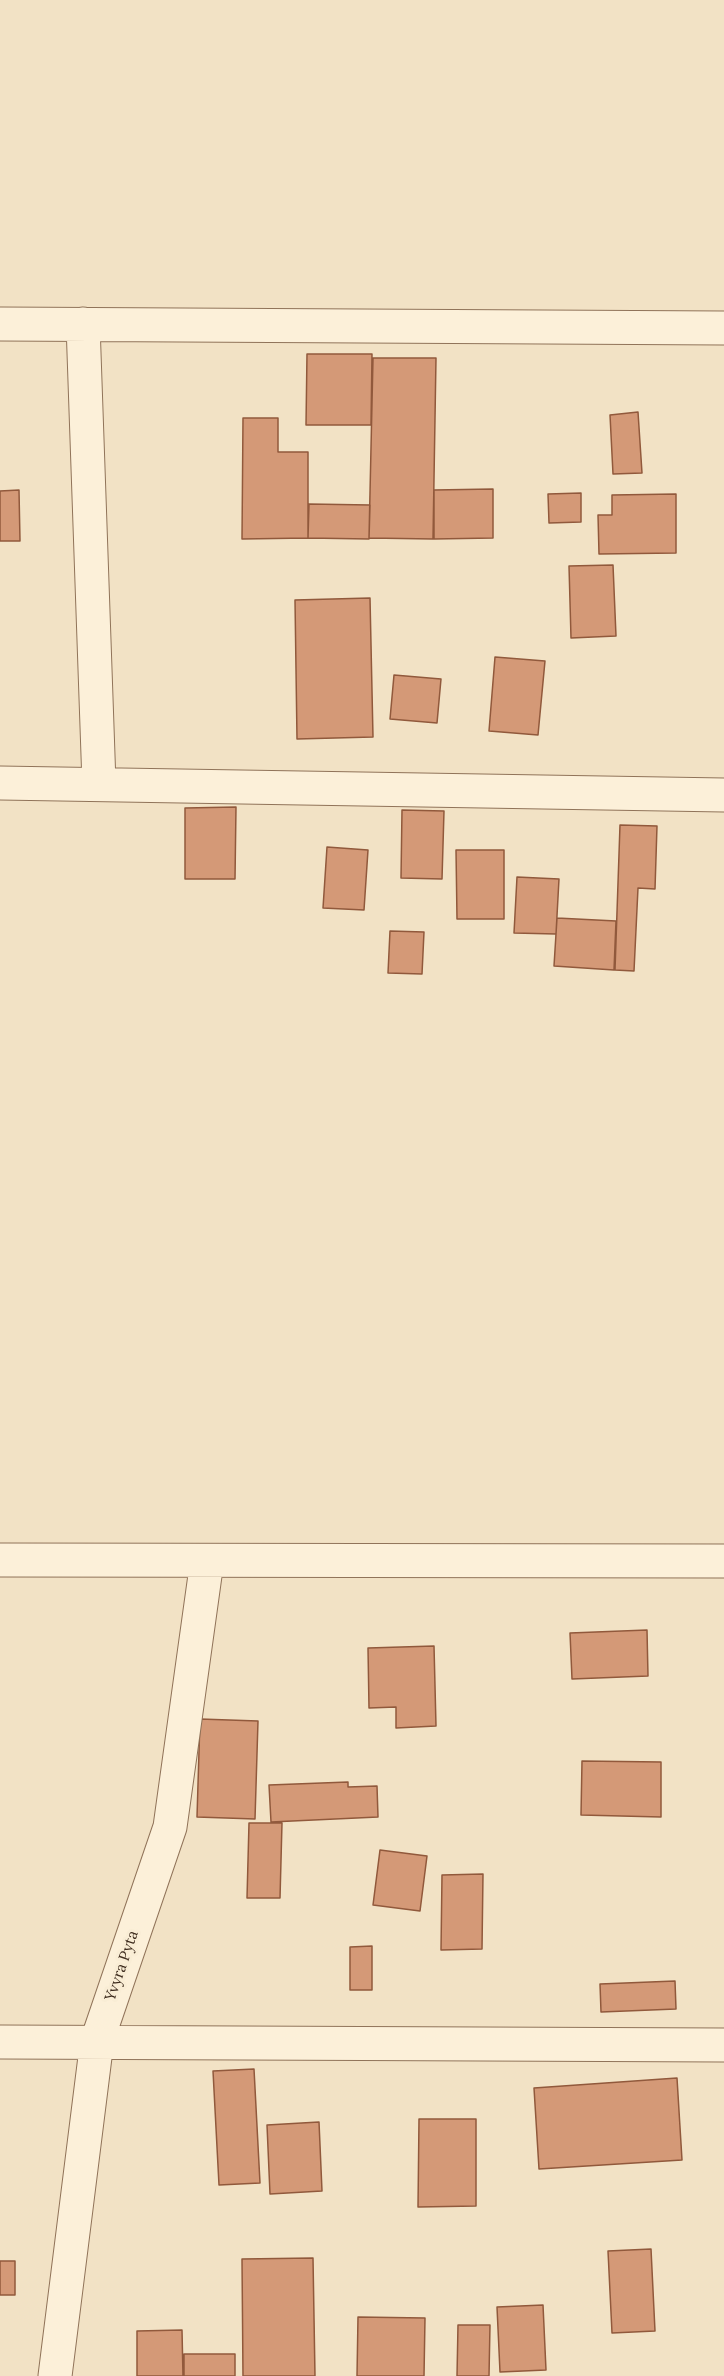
<!DOCTYPE html>
<html>
<head>
<meta charset="utf-8">
<style>
	body { margin:0 }
	canvas { display:block; background:#f2e2c5 }
</style>
</head>
<body>
<canvas width="724" height="2376"></canvas>
<script>
const ctx = document.querySelector('canvas').getContext('2d');
ctx.lineJoin = 'round';
function paint(path, color) {
  ctx.fillStyle = color;
  ctx.fill(path, 'evenodd');
}
function strokePath(path, color, width, dash) {
  ctx.strokeStyle = color;
  ctx.lineWidth = width;
  ctx.lineCap = dash ? 'butt' : 'round';
  ctx.setLineDash(dash || []);
  ctx.stroke(path);
}
function label(font, color, halo, rows, align = 'center') {
  ctx.font = font + ' Lora,serif';
  ctx.lineWidth = 6;
  ctx.setLineDash([]);
  ctx.textBaseline = 'middle';
  ctx.strokeStyle = halo;
  ctx.fillStyle = color;
  for (const [text, x, y, turn = 0] of rows) {
    ctx.save();
    ctx.translate(x, y);
    ctx.rotate((+turn || 0) * Math.PI / 180);
    ctx.textAlign = isNaN(turn) ? turn : align;
    if (halo) ctx.strokeText(text, 0, 0);
    ctx.fillText(text, 0, 0);
    ctx.restore();
  }
}
const building = new Path2D(`
	M307,354H372L371,425H306Z
	M373,358H436L433,539L369,538Z
	M638,412L642,473L613,474L610,415Z
	M243,418H278V452H308V538L242,539Z
	M493,489V538L434,539V490Z
	M19,490L20,541H0V491Z
	M581,493V522L549,523L548,494Z
	M676,494V553L599,554L598,515H612V495Z
	M309,504L370,505L369,539L308,538Z
	M613,565L616,636L571,638L569,566Z
	M370,598L373,737L297,739L295,600Z
	M495,657L545,661L538,735L489,731Z
	M394,675L441,679L437,723L390,719Z
	M236,807L235,879H185V808Z
	M402,810L444,811L442,879L401,878Z
	M620,825L657,826L655,889L638,888L634,971L615,970Z
	M327,847L368,850L364,910L323,908Z
	M456,850H504V919H457Z
	M517,877L559,879L556,934L514,933Z
	M557,918L616,921L614,970L554,966Z
	M390,931L424,932L422,974L388,973Z
	M647,1630L648,1676L572,1679L570,1633Z
	M434,1646L436,1726L396,1728V1707L369,1708L368,1648Z
	M200,1719L258,1721L255,1819L197,1817Z
	M582,1761L661,1762V1817L581,1815Z
	M348,1782V1787L377,1786L378,1817L271,1822L269,1785Z
	M249,1823H282L280,1898H247Z
	M380,1850L427,1856L420,1911L373,1905Z
	M483,1874L482,1949L441,1950L442,1875Z
	M372,1946V1990H350V1947Z
	M675,1981L676,2009L601,2012L600,1984Z
	M254,2069L260,2183L219,2185L213,2071Z
	M677,2078L682,2160L539,2169L534,2088Z
	M419,2119H476V2206L418,2207Z
	M319,2122L322,2191L270,2194L267,2125Z
	M651,2249L655,2331L612,2333L608,2251Z
	M313,2258L315,2376H243L242,2259Z
	M0,2261H15V2295H0Z
	M543,2305L546,2370L500,2372L497,2307Z
	M358,2317L425,2318L424,2376H357Z
	M458,2325H490L489,2376H457Z
	M182,2330L183,2376H137V2331Z
	M184,2354H235V2376H184Z`);
paint(building, '#d49977');
strokePath(building, '#91593c', 1.5);
const minor = new Path2D(`
	M0,324L724,328
	M83,324L99,784
	M0,783L724,795
	M0,1560L724,1561
	M0,2042L724,2045
	M55,2376L97,2041L170,1827L207,1561`);
strokePath(minor, '#907359', 35);
strokePath(minor, '#fcf0d9', 33);
label('15px', '#3e2c1e', '#f9edd5', [
	["Yvyra Pyta",122,1966,-71]
]);
</script>
</body>
</html>
